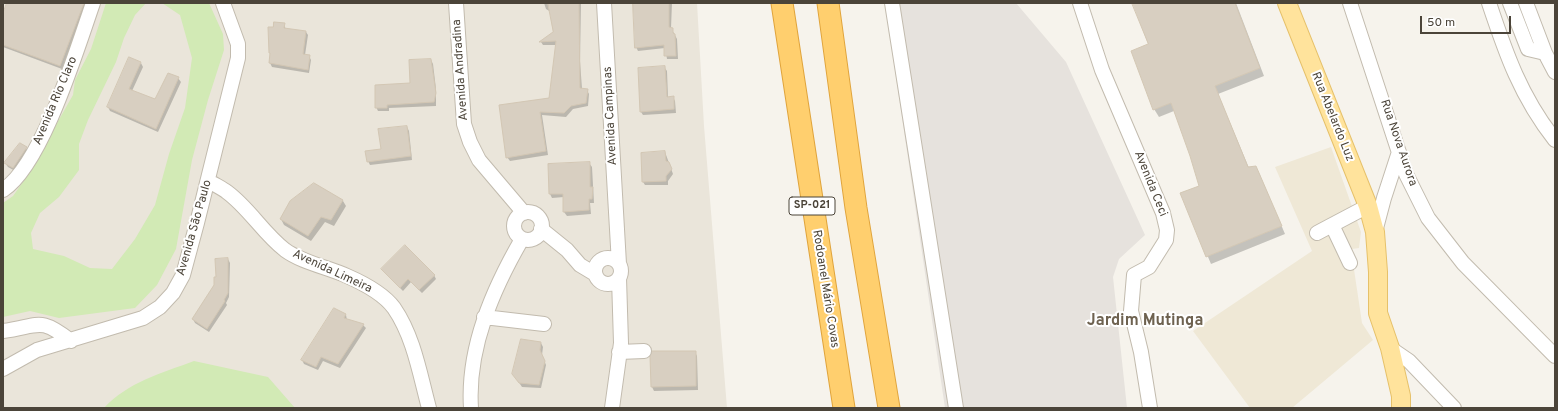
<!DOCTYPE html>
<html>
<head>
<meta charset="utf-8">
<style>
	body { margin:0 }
	#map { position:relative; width:1558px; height:411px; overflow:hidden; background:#f6f3ec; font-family:Overpass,sans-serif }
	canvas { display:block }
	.frame { position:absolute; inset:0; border:4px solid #4b4439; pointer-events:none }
	.scale { position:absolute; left:1420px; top:16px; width:91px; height:18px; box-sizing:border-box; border:2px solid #4b4439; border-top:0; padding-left:5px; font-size:12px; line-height:14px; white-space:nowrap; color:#4b4439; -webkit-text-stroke:3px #fff; paint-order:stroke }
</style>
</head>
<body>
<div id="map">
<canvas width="1558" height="411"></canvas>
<div class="frame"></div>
<div class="scale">50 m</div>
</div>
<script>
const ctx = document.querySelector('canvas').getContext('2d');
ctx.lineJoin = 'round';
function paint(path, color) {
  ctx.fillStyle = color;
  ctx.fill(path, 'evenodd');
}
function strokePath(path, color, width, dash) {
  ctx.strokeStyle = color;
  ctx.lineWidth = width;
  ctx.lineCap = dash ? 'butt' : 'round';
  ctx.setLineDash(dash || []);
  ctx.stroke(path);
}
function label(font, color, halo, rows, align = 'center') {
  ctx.font = font + ' Overpass,sans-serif';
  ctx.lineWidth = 4;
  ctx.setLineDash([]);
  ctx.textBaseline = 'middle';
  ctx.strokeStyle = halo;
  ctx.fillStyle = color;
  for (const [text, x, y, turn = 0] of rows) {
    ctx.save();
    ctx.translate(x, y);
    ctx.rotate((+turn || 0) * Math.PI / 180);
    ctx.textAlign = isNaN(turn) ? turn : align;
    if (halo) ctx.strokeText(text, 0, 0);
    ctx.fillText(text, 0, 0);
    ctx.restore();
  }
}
paint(new Path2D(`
	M3,3H697L704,126L727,408H3Z`), '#eae5da');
paint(new Path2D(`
	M885,3H1016L1066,62L1145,235L1119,259L1113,277L1127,408H945Z`), '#e6e2dd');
paint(new Path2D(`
	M1331,147L1361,232L1359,248L1352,249V256L1362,323L1373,340L1292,408H1250L1193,331L1312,251L1275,167Z`), '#efe8d6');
paint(new Path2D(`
	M106,3H146L135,15L124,38L116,62L88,120L79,144V170L59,197L40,213L31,233L33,249L64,256L90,268L112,269L135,239L155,205L169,154L185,108L192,58L180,15L162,3H209L223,34L224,50L208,100L192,160L176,249L157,285L135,308L59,318L30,311L3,317V203L13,196L25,179L73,95L75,80L91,49Z
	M194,361L268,377L295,408H104C128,382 162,373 194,361Z`), '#d2eab5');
paint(new Path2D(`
	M8,3L83,4L86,8L62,69L3,47V16Z
	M544,3H581L580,61L582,89L587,90L589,94L588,106L573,109L566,117L542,115L548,155L510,161L507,157L500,106L550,98L557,45H543L541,42L554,33L551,12L546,9Z
	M633,3H672L671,28L677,39L678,59H667L665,48L638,51L636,47Z
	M1133,3H1236L1264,76L1218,94L1249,168L1256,167L1260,175L1285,234L1211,264L1181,193L1200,186L1191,156L1174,111L1159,117L1154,109L1149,45Z
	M284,24L286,30L306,32L308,35L305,55L309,56L311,60L309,73L272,67L270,63L274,28Z
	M431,60L433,64L436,89V106L389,108V111H378L376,107L411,84Z
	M141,63L143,67L132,91L156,101L178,78L181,82L158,132L110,111L108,107Z
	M664,67L667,71L668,97H673L675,101L676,113L643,115L641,112Z
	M407,127L409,131L412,160L370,165L368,161Z
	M26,148L28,152L15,171L8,167L5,163Z
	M665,152L673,174L668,181V185H645L643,182Z
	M589,163L592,167L594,203H590L591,214L567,216L564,212V197L552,198L550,194Z
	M314,184L343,201L346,206L334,226L325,222L311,241L284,225L281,219Z
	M228,259L230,263L229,297L226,303L227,305L209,332L195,323L193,319L215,285Z
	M385,273L434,275L436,279L422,293L411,282L403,291Z
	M335,309L346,315L347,320L363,325L366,328L340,368L323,361L318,370L304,364L302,360Z
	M521,340L541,343L543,347L542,355L546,365L541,388L522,387L516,378Z
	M695,352L697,356L698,390L654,391L652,387L651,357Z`), '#0003');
const building = new Path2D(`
	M7,3H84L60,66L3,45V13Z
	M548,3H579L580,88L588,89L586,103L571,106L564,113L540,112L546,151L506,158L499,105L549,98L556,41L539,42L553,32Z
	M633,3H669V27L673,28V33L675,34L676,56H664V45L635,48Z
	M1132,3H1235L1260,68L1215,86L1248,167L1256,166L1282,226L1206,257L1180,193L1199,186L1190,156L1171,103L1153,110L1131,51L1148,44Z
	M274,22L285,23L284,28L306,31L303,54L310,55L308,70L269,63L270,53H269L268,27H273Z
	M129,57L141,62L129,89L155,99L168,73L179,77L156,129L107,107Z
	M431,59L436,93L434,102L387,105V108H375V85L410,83L409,60Z
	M665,66L667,97L674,96V109L640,112L638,68Z
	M407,126L411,156L367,162L365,151L381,149L378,129Z
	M20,143L27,147L13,168L4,163Z
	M665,151L666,161L669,162L672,169L666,176V181L642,182L641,153Z
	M590,162V187H593L592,199H589V210L563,212V194H549L548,164Z
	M314,183L343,200L331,220L321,217L308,236L280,219L290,201Z
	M405,245L435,275L419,290L408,279L400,288L381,269Z
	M228,258V293L224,300L225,301L207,329L192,319L214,285V277H216L215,259Z
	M334,308L346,314L344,318L364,324L338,364L321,357L316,367L301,360Z
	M521,339L541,342L540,350L545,361L539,385L519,383L512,374Z
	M652,351H696V386L651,387L650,356Z`);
paint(building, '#d8cfc1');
strokePath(building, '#d3c7b4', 1);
const minor = new Path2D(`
	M456,3L464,124L470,142L479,160L524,213
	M604,3L619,264
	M892,3L956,408
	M1080,3L1102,70L1163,213L1167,230L1166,240L1149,267L1134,275L1131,311L1141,352L1150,408
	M1350,3L1406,174L1428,218L1463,263L1555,356
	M1489,3C1506,54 1521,97 1555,140
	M1510,3L1528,49L1545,53
	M1526,3L1545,53L1555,72
	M209,181C215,185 222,188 227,192C249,208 263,233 285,250C303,263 327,267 347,276C363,283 383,293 394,308C414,337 420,375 429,408
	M3,190C42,165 77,49 93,3
	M514 226a14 14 0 1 1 28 0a14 14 0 1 1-28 0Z
	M541,229L567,250L580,265L595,274
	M1375,232L1384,198L1399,152
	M1317,233L1332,225
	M595 271a13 13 0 1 1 26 0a13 13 0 1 1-26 0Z
	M1350,263L1332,225L1368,206
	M484,317L544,324
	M3,331C40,326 39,316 71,341
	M1390,348L1409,361L1454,408
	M619,352L644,351
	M3,369L37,350L143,318L160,307L173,293L183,275L197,223L238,58V44L223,3
	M471,408C467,348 493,289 522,239
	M612,408L621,343L619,278`);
const major = new Path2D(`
	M1287,3L1368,206L1375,232L1378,272V313L1390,348L1401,396V408`);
const highway = new Path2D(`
	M782,3L844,408
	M828,3L856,208L889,408`);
strokePath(minor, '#c2bbae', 16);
strokePath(major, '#e6c16a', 20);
strokePath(highway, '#e0a43c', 23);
strokePath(minor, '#fff', 14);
strokePath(major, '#ffe39c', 18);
strokePath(highway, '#ffcf6e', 21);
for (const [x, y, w] of [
	[812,206,46]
]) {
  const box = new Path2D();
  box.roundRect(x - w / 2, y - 9, w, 18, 3);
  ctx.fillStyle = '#fff';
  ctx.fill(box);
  strokePath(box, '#4b4439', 1);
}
label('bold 11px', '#4b4439', null, [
	["SP-021",812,206]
]);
label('12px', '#4b4439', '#fff', [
	["Avenida Andradina",461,70,-94],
	["Avenida Rio Claro",56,101,-67],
	["Avenida Campinas",611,116,-93],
	["Rua Abelardo Luz",1332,117,68],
	["Rua Nova Aurora",1398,143,71],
	["Avenida Ceci",1150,184,68],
	["Avenida São Paulo",195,228,-74],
	["Avenida Limeira",332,272,25],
	["Rodoanel Mário Covas",825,289,81]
]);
label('bold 16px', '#6e6250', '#fff', [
	["Jardim Mutinga",1145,322]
]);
</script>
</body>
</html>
